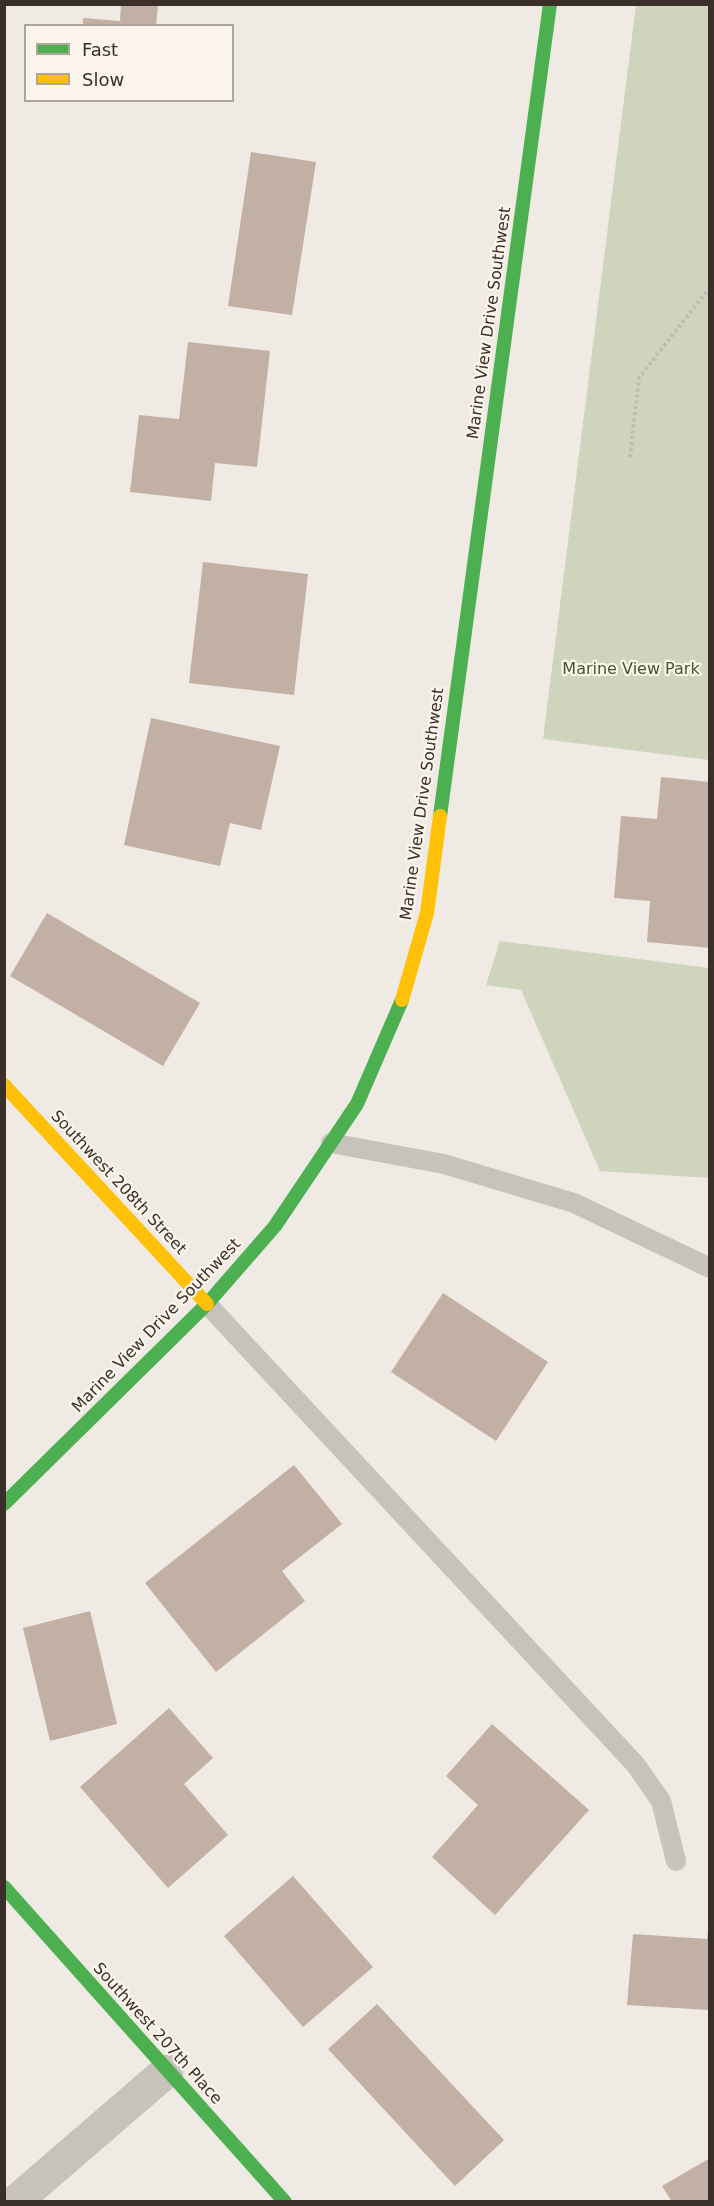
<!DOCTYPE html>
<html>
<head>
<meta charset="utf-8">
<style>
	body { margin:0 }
	#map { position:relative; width:714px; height:2206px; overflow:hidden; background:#efeae3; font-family:"DejaVu Sans",sans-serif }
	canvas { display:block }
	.frame { position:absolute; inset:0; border:6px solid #3a3029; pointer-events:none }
	.legend { position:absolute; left:24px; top:24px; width:210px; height:78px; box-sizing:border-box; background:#fbf5eb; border:2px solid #aea69d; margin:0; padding:8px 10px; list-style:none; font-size:18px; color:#3a3029 }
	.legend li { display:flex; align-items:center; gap:12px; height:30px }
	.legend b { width:30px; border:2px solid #aea69d }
</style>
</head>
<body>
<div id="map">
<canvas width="714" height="2206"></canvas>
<div class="frame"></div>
<ul class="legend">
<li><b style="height:8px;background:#4caf50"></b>Fast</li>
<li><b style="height:8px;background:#ffc107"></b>Slow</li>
</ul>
</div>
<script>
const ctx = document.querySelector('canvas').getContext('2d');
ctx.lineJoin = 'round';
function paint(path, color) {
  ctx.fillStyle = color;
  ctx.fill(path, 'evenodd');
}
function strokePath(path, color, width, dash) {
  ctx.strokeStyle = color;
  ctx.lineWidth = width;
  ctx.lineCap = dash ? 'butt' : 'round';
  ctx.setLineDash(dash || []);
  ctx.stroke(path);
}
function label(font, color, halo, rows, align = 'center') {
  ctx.font = font + ' "DejaVu Sans",sans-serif';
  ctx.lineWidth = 4.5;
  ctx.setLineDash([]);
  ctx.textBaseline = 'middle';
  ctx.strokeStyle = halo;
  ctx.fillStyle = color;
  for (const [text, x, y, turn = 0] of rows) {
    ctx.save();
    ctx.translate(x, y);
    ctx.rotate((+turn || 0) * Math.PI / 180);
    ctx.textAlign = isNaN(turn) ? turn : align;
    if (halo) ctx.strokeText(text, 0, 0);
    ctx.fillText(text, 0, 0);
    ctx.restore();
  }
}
paint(new Path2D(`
	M636,5H709V760L543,739Z
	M500,941L709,968V1178L600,1171L521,990L486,985Z`), '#cfd5bd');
paint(new Path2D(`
	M121,4H158L156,26H83V18L120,21Z
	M251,152L316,162L292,315L228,306Z
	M188,342L270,351L257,467L215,463L211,501L130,492L139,415L179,419Z
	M203,562L308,574L294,695L189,683Z
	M151,718L280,746L261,830L230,823L220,866L124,845Z
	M661,777L710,782V948L647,942L650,901L614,898L621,816L657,819Z
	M47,913L200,1003L163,1066L10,976Z
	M443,1293L548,1362L496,1441L391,1372Z
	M294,1465L342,1524L282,1571L305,1601L216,1672L145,1583Z
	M90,1611L117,1724L50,1741L23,1628Z
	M169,1708L213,1758L184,1784L228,1835L168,1888L80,1787Z
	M492,1724L589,1810L495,1915L432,1857L478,1805L446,1776Z
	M293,1876L373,1967L303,2027L224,1936Z
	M708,1932L710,2010L627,2005L633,1934L707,1939Z
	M377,2004L504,2140L455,2186L328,2049Z
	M710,2158V2202H672L662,2186Z`), '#c3b0a4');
strokePath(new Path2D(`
	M630,457L639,378L710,287`), '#c1bbb4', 4, [3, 3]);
strokePath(new Path2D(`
	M331,1143L444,1164L574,1203L710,1268
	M207,1304L635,1764L661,1801L676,1861`), '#c8c2bc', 20);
strokePath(new Path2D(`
	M15,2202L167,2071`), '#c8c2bc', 33);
strokePath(new Path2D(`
	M440,816L550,4
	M4,1504L207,1304L275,1226L357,1104L402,1000
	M4,1887L285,2202`), '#4caf50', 14);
strokePath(new Path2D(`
	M402,1000L427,913L440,816
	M4,1085L207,1304`), '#ffc107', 14);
label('16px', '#3a3029', '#fbf5eb', [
	["Marine View Drive Southwest",490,323,-82],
	["Marine View Drive Southwest",423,804,-82],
	["Southwest 208th Street",118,1183,47],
	["Marine View Drive Southwest",157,1326,-46],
	["Southwest 207th Place",157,2034,48]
]);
label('16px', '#45592c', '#fbf5eb', [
	["Marine View Park",631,670]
]);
</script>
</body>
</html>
